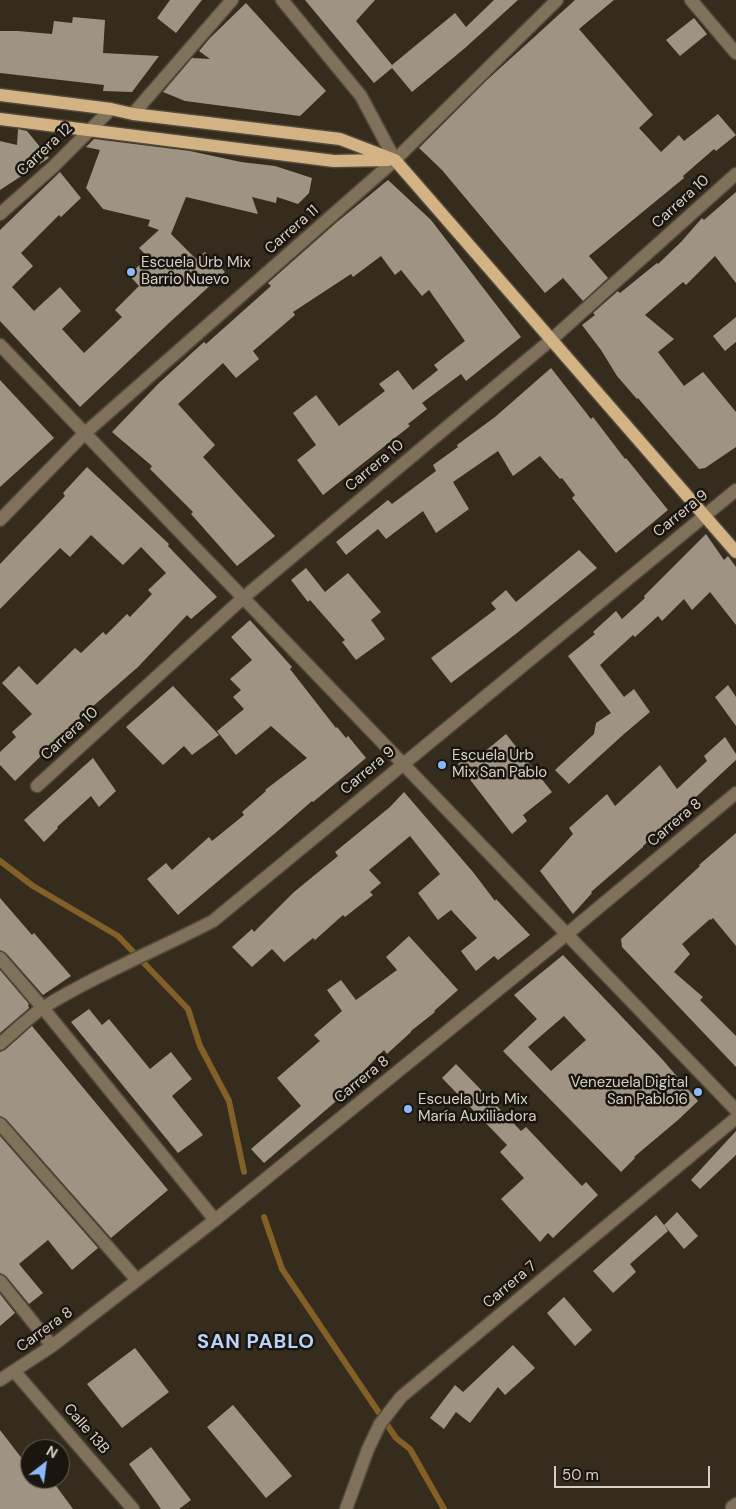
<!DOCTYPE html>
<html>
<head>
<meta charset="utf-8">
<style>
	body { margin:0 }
	#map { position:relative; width:736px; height:1509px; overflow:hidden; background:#362c1e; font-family:"DM Sans",sans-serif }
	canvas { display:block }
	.north { position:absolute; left:20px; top:1439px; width:50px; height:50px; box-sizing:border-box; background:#1a160f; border:1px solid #656059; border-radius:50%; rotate:30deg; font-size:14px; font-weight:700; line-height:20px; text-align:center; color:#d6d0c7 }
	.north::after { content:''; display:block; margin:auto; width:18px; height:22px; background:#8bb9fc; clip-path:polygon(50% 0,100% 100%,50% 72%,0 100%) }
	.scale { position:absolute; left:554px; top:1466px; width:156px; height:22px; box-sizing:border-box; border:2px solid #d6d0c7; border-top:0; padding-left:6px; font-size:15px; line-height:18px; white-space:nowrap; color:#d6d0c7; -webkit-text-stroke:4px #1a160f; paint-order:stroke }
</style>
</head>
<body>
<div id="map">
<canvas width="736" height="1509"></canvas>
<div class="north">N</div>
<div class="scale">50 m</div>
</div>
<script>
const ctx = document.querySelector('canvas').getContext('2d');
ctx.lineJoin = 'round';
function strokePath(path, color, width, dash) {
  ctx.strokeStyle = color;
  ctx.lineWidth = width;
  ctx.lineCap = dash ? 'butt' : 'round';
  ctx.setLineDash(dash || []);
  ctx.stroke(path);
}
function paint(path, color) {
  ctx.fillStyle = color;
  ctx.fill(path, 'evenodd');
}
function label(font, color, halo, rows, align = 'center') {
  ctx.font = font + ' "DM Sans",sans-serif';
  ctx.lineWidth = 5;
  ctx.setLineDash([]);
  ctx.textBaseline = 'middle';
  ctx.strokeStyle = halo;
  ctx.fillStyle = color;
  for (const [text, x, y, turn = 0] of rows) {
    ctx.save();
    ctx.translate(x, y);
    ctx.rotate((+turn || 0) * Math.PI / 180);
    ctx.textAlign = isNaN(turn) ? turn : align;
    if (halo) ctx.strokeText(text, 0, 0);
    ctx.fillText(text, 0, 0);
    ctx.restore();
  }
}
strokePath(new Path2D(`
	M0,861L33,886L118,936L188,1009L200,1046L229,1101L244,1172
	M264,1217L282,1269L396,1438L410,1449L444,1509`), '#826028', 6);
paint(new Path2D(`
	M170,0H202L176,33L157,18Z
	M305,0H375L356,21L392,65L455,13L466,27L494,0H518L465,48L412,92L392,68L374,83Z
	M575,0H614L579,29L653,115L639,128L661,152L679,135L684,141L718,114L736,135L716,151L714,149L683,176L684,178L589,256L608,278L583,301L563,278L545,293L442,170L419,148L488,79Z
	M246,3L326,91L300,116L185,101L163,92L192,58L210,59L199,51L210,38Z
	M73,17L105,20L103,53L159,56L132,92L103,91L104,85L0,73V31H18L52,34L54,21L72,23Z
	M694,18L707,34L680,56L666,40Z
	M18,129L27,131L49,158L0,190V141L17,145Z
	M94,139L190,151L241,162L275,166L312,178L309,193L298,204L277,197L276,203L252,197L258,214L186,197L171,234L196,259L205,252L225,272L169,323L80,407L0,321V230L60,172L81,198L61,217L59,215L21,253L33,266L12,287L34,311L60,287L81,311L62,329L84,353L122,317L115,310L139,286L129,275L148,257L139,248L159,230L148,226L150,220L103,209L86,188L100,150L86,147Z
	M388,180L431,220L521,337L466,381L461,374L422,403L427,409L408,424L410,426L323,495L297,460L316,445L293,413L316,395L339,426L385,391L379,384L398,370L413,390L438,370L434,365L465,341L429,290L422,296L401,270L395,275L381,256L353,277L351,274L293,312L295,315L253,351L259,359L236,378L223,363L178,404L215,445L203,457L275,536L237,566L191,514L193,512L150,469L152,466L112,432L158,384L194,351L204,342L206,344L271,286L268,283L337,222Z
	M736,192V283L715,256L686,285L683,282L645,315L674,339L658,352L684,386L703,372L736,412V447L705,468L699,469L638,398L637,399L617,376L601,350L582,325L595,315L593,313L618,291L620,293L657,263L658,264L681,242L702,218L704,220Z
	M736,317V342L725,351L713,336Z
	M551,368L591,419L593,417L625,459L626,458L668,510L616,553L572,498L575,495L562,478L560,479L540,456L513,476L498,451L453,482L469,509L436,533L423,511L386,539L378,529L346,555L336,542L388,500L392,504L436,471L433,465L458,447L457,445L495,417Z
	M0,380L54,438L0,487Z
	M87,467L169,544L168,546L217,597L191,619L187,615L138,667L91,708L15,781L0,765V752L16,737L12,732L32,714L2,683L19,666L37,685L75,648L81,653L103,632L106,635L127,614L130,617L152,594L148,590L166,573L141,547L123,565L91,535L70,557L60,548L0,609V564L65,496L63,493Z
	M706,534L724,560L728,556L736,567V625L710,592L692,610L684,599L662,621L658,616L635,637L633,635L600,665L624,697L634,689L650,712L624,734L569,784L555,770L594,734L596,723L611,713L568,656L595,634L593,632L616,611L622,619L645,598L644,596Z
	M579,550L597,568L517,633L451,683L431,658L496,609L491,603L506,590L516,602Z
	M306,568L325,592L348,573L381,612L371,620L385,639L356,660L342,642L345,640L310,600L308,602L291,580Z
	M250,620L292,667L290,669L336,728L337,727L346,738L348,736L366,758L313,802L312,801L280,829L178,915L147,879L166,863L172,870L209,837L212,841L244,815L242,812L266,791L265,790L307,758L271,726L236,755L217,731L244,709L233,697L241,690L230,679L252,660L231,637Z
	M728,685L736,697V726L715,697Z
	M173,686L219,735L192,755L184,746L163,765L126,727Z
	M506,734L552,792L523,815L527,821L512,834L458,764L473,750L478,757Z
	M725,737L736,754V760L643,846V847L591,892L592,893L573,914L540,871L573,834L569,828L607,794L615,806L660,765L677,789L707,761L704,756Z
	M93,758L116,791L99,807L91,796L57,827L58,828L44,842L24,820Z
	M404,792L473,872L495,901L496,899L530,935L498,960L494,956L476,971L461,951L477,938L451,910L438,920L418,893L440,874L410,836L369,870L381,883L370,892L373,895L345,917L343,915L315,940L313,938L284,962L272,949L252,967L232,947L252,929L254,932L294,892L338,856L335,852L390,807Z
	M736,833V946L713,918L711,920L710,919L682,944L690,954L674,972L703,997L700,1000L736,1036V1067L622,947L621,939L700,866L699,865Z
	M0,898L32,935L34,933L71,976L43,995L6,953L0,950Z
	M409,936L458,990L434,1011L435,1012L411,1031V1032L387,1054L384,1050L355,1080L357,1082L341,1097L264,1163L251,1149L301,1106L277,1078L320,1041L314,1035L342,1011L327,990L341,980L356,1000L397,970L386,957Z
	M563,955L662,1059L698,1101L678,1120L634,1157L635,1158L621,1172L503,1051L537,1019L514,995ZM564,1016L586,1040L551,1071L528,1047Z
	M0,970L29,1004L28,1005L29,1008L0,1033Z
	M89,1009L102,1025L109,1019L150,1069L171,1052L192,1079L172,1096L203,1135L178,1153L71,1022Z
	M32,1026L168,1190L111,1238L6,1119L0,1116V1052L5,1050Z
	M456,1064L521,1131L526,1127L582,1186L586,1182L598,1195L553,1238L548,1233L540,1242L501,1199L524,1178L500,1152L507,1145L442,1078Z
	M736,1131V1155L700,1189L691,1180Z
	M0,1136L98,1248L72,1270L48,1240L19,1264L43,1293L29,1304L6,1276L0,1273Z
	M677,1212L698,1236L684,1249L664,1225L668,1231L630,1264L636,1272L613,1293L593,1271L656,1215L664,1225Z
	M0,1294L15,1313L0,1326Z
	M564,1297L592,1330L575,1346L547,1313Z
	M513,1345L535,1368L505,1395L498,1387L470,1423L456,1412L444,1429L430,1418L455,1385L463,1392Z
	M135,1348L169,1392L122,1428L87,1384Z
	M233,1405L292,1476L266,1498L207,1427Z
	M0,1430L30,1469V1479H51L73,1509H0Z
	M151,1447L191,1500L179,1509H161L129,1464Z`), '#9f9483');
const minor = new Path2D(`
	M282,0L361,96L395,160
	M691,0L736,53
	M133,114L232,0
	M0,214L53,167L111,109
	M0,345L736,1110
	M0,520L84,434L395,160L557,0
	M37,786L243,598L552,339L736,174
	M0,958L43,1008L215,1220
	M0,1044C14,1032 29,1017 44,1007C98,974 157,950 213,921L736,490
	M0,1124L137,1280
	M0,1281L52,1346
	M14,1371L133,1509
	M0,1380L52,1346L215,1220L567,934L736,793
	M732,1507L736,1504
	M346,1509L368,1449L380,1424L401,1397L736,1118`);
const major = new Path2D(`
	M0,95L111,109L133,114L340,139L395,160L736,552
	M0,119L334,161L388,160`);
strokePath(minor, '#534a3c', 15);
strokePath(major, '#534a3c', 15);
strokePath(minor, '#80715a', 12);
strokePath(major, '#d3b384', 12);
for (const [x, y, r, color] of [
	[131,272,5,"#8bb9fc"],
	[442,765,5,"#8bb9fc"],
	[698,1092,5,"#8bb9fc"],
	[408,1109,5,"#8bb9fc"]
]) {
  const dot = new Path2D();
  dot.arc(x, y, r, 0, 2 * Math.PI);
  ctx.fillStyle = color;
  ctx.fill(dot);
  strokePath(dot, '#1a160f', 2);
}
label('15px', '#d6d0c7', '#1a160f', [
	["Carrera 12",45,150,-43],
	["Carrera 10",681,202,-42],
	["Carrera 11",292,230,-41],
	["Carrera 10",375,466,-40],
	["Carrera 9",681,514,-39],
	["Carrera 10",70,734,-42],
	["Carrera 9",368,771,-40],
	["Carrera 8",675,823,-40],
	["Carrera 8",362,1080,-39],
	["Carrera 7",510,1285,-40],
	["Carrera 8",45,1330,-36],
	["Calle 13B",86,1429,49]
]);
label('15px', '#d6d0c7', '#1a160f', [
	["Escuela Urb Mix",141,263],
	["Barrio Nuevo",141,280],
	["Escuela Urb",452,756],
	["Mix San Pablo",452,773],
	["Venezuela Digital",688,1083,"right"],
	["San Pablo16",688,1100,"right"],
	["Escuela Urb Mix",418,1100],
	["María Auxiliadora",418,1117]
], 'left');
ctx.letterSpacing = '1px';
label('bold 20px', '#b9d3f9', '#1a160f', [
	["SAN PABLO",256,1343]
]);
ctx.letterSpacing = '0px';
</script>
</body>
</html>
